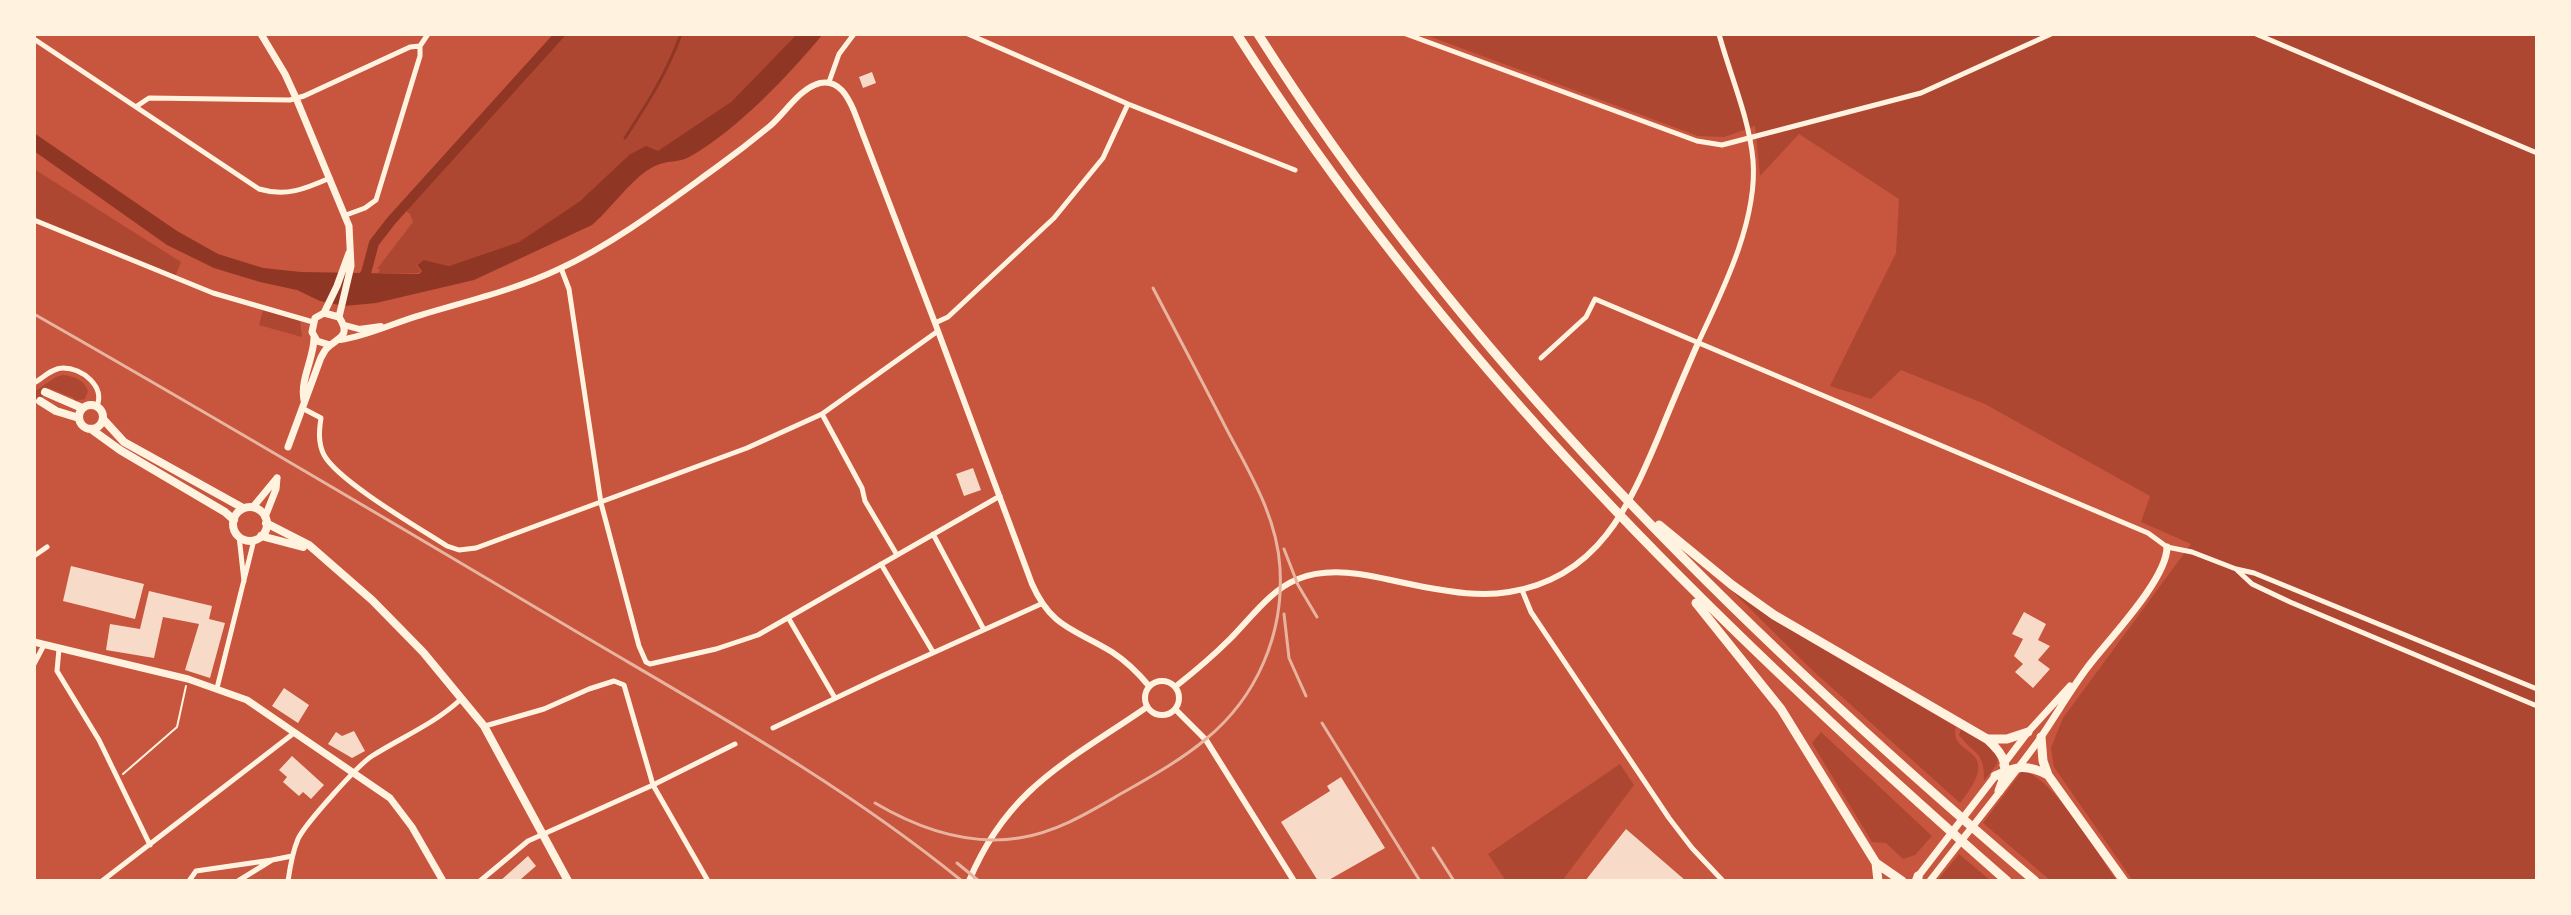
<!DOCTYPE html>
<html>
<head>
<meta charset="utf-8">
<style>
	body { margin:0 }
	#map { position:relative; width:2571px; height:915px; overflow:hidden; background:#c8553d; font-family:Inter,sans-serif }
	canvas { display:block }
	.frame { position:absolute; inset:0; border:36px solid #fff3e0; pointer-events:none }
</style>
</head>
<body>
<div id="map">
<canvas width="2571" height="915"></canvas>
<div class="frame"></div>
</div>
<script>
const ctx = document.querySelector('canvas').getContext('2d');
ctx.lineJoin = 'round';
function paint(path, color) {
  ctx.fillStyle = color;
  ctx.fill(path, 'evenodd');
}
function strokePath(path, color, width, dash) {
  ctx.strokeStyle = color;
  ctx.lineWidth = width;
  ctx.lineCap = dash ? 'butt' : 'round';
  ctx.setLineDash(dash || []);
  ctx.stroke(path);
}
paint(new Path2D(`
	M561,34H797L730,103L658,152L629,155L580,201L519,242L449,266L425,260L416,265L421,271L418,273H378L380,269H377L413,222L410,214L400,206Z
	M1423,34H2537V881H2133L2054,767L2051,748L2063,718L2191,544L2141,522L2150,496L1985,404L1901,370L1871,399L1830,386L1896,253L1899,199L1799,134L1760,176L1755,126L1724,137L1698,136Z
	M34,169L181,262L175,277L34,220Z
	M263,310L300,321L302,337L259,325Z
	M63,375C74,376 84,380 88,391L85,399L75,401L74,398L48,388L38,404L34,402V392L56,377Z
	M1724,583L1813,643L1956,727C1947,758 2008,744 1960,803L1811,669Z
	M1961,729L1986,744L1998,756L1997,764L1984,781C1985,751 1974,755 1959,735Z
	M1821,732L1932,836L1915,855L1903,859L1886,843L1872,842L1812,743Z
	M1620,764L1634,785L1562,881H1506L1488,854Z
	M2022,771C2050,773 2100,857 2117,881H2051L1983,823Z
	M1959,854L1991,881H1937Z`), '#ae4732');
paint(new Path2D(`
	M797,34H823C788,76 738,129 691,156C680,163 666,160 655,166C634,175 611,209 592,225L474,280L376,303L344,306L320,301L297,290L260,282L214,268L167,245L34,151V133L177,231L218,254L263,268L301,272L419,274L422,271L417,265L424,260L449,266L519,242L580,201L629,155L646,146L658,151L731,102Z`), '#8f3625');
strokePath(new Path2D(`
	M625,138C647,104 667,73 681,34`), '#8f3625', 3);
strokePath(new Path2D(`
	M359,282L366,273L374,243L391,221L560,34`), '#8f3625', 10);
paint(new Path2D(`
	M872,72L876,83L863,88L859,77Z
	M973,468L981,490L964,496L956,474Z
	M71,566L144,584L135,619L63,601Z
	M149,591L212,606L209,619L225,623L210,678L185,670L199,624L163,617L154,658L106,650L110,624L140,629Z
	M2024,612L2046,624L2038,640L2050,646L2038,660L2050,669L2033,688L2015,672L2023,664L2014,656L2023,639L2012,634Z
	M284,688L309,705L298,723L272,706Z
	M354,731L365,751L352,758L328,744L336,732L342,736Z
	M292,756L324,785L311,799L303,792L299,796L283,782L287,777L279,770Z
	M1341,777L1385,848L1327,881H1318L1281,822L1330,791L1327,786Z
	M1626,829L1686,881H1585Z
	M528,856L536,866L521,879L523,881H500Z`), '#f7dbc8');
strokePath(new Path2D(`
	M123,774L177,727L186,686`), '#fff3e0', 2);
strokePath(new Path2D(`
	M968,34L1128,104L1295,170
	M1406,34L1697,141L1722,145L1921,93L2051,34
	M2256,34L2537,153
	M34,39L259,189C286,197 305,189 330,178
	M829,82L839,54L854,34
	M137,106L149,98L290,100L304,96L410,47L420,46
	M346,215L365,208L376,200L420,56V46L428,34
	M34,220L213,293L313,322
	M561,268L569,289L601,503L639,646L646,662L650,664L716,649L758,635L1000,496
	M935,323L948,317L1054,218L1103,158L1128,104
	M1698,343C1723,290 1758,220 1753,160C1749,117 1730,75 1719,34
	M1541,358L1586,317L1595,299L2129,525L2148,533L2167,547L2192,552L2236,569L2254,573L2537,689
	M34,383C43,378 52,368 63,368C82,368 105,386 97,406
	M302,408L321,418C319,431 318,443 324,455C338,481 419,528 447,546L459,550L476,548L747,448L822,414L938,331
	M822,414L862,488L865,501L897,555
	M933,534L983,628
	M239,536L244,581
	M34,556L47,547
	M881,564L933,652
	M2237,570L2252,584L2290,602L2537,706
	M1522,590L1531,612L1669,818L1692,848L1723,881
	M789,619L835,698
	M59,649L57,671L99,740L150,845
	M34,664L44,645
	M217,688L254,540
	M485,726L544,709L589,689L614,681L624,685L653,785L708,881
	M773,728L882,676L1041,604
	M102,881L294,733
	M189,881L196,871L272,860
	M238,881L272,860L292,856
	M288,881C290,867 292,853 298,839C305,824 358,765 372,756C402,737 434,724 460,700
	M480,881L528,841L653,785L735,744`), '#fff3e0', 5);
strokePath(new Path2D(`
	M344,325L359,329L381,326
	M340,340C368,336 393,323 421,315C467,301 515,290 559,269C615,243 667,203 717,167C735,154 753,140 770,126C785,113 800,88 820,83C839,79 848,97 854,111L935,323L1032,584C1052,629 1075,629 1112,652C1126,661 1139,674 1149,686
	M1145 698a17 17 0 1 1 34 0a17 17 0 1 1-34 0Z
	M1175,687C1194,672 1213,656 1230,639C1251,618 1270,590 1298,579C1338,563 1384,580 1424,587C1452,592 1481,597 1509,592C1598,578 1629,507 1660,433C1672,403 1685,373 1698,343
	M1175,709L1206,740L1294,881
	M969,881C1008,787 1069,761 1147,707`), '#fff3e0', 6);
strokePath(new Path2D(`
	M261,34L285,74L296,98L349,226L351,266L339,317
	M324,313L337,286L349,253
	M304,400C300,379 314,358 314,338
	M288,447L320,360C321,357 325,350 327,348C338,337 352,337 339,317L324,313L315,318L312,332L317,341L330,345
	M253,507L277,478
	M265,517L276,489L277,478
	M34,642L188,679L247,700L390,798L412,827L443,881
	M2003,765L2028,732L2070,686
	M1916,879L1996,775
	M1930,881C1966,834 2004,788 2039,740C2055,717 2069,692 2087,668C2107,641 2167,580 2167,547`), '#fff3e0', 7);
strokePath(new Path2D(`
	M45,392L82,408
	M40,401L56,411L79,418
	M79 417a12 12 0 1 1 24 0a12 12 0 1 1-24 0Z
	M103,419L124,442L243,508
	M91,429L120,450L225,512L234,520
	M233 524a17 17 0 1 1 34 0a17 17 0 1 1-34 0Z
	M266,523L309,545L372,600L423,652L484,726L568,881
	M261,536L303,547`), '#fff3e0', 8);
strokePath(new Path2D(`
	M1237,34C1445,361 1717,627 2007,881
	M1258,34C1464,359 1743,633 2035,881
	M1659,525L1732,585L1774,615L1987,739C2007,757 2009,766 1999,791
	M1696,603L1781,709L1876,863L1902,881
	M2041,737L2043,761L2048,775L2124,881
	M1989,739H2007L2028,732
	M1995,776C2015,766 2027,764 2048,775
	M1876,863L1878,881
	M1918,881V876`), '#fff3e0', 9);
strokePath(new Path2D(`
	M34,314C216,418 397,525 577,632C709,710 843,784 962,881
	M1284,549L1298,585L1317,617
	M1284,614L1289,658L1306,696
	M1322,723L1420,881
	M875,803C919,829 967,846 1019,838C1058,832 1091,811 1124,792C1152,776 1181,760 1206,739C1257,697 1284,634 1280,568C1277,516 1249,472 1226,428C1202,381 1177,334 1153,288
	M1433,848L1454,881
	M957,863L979,881`), '#e9b49f', 3);
</script>
</body>
</html>
